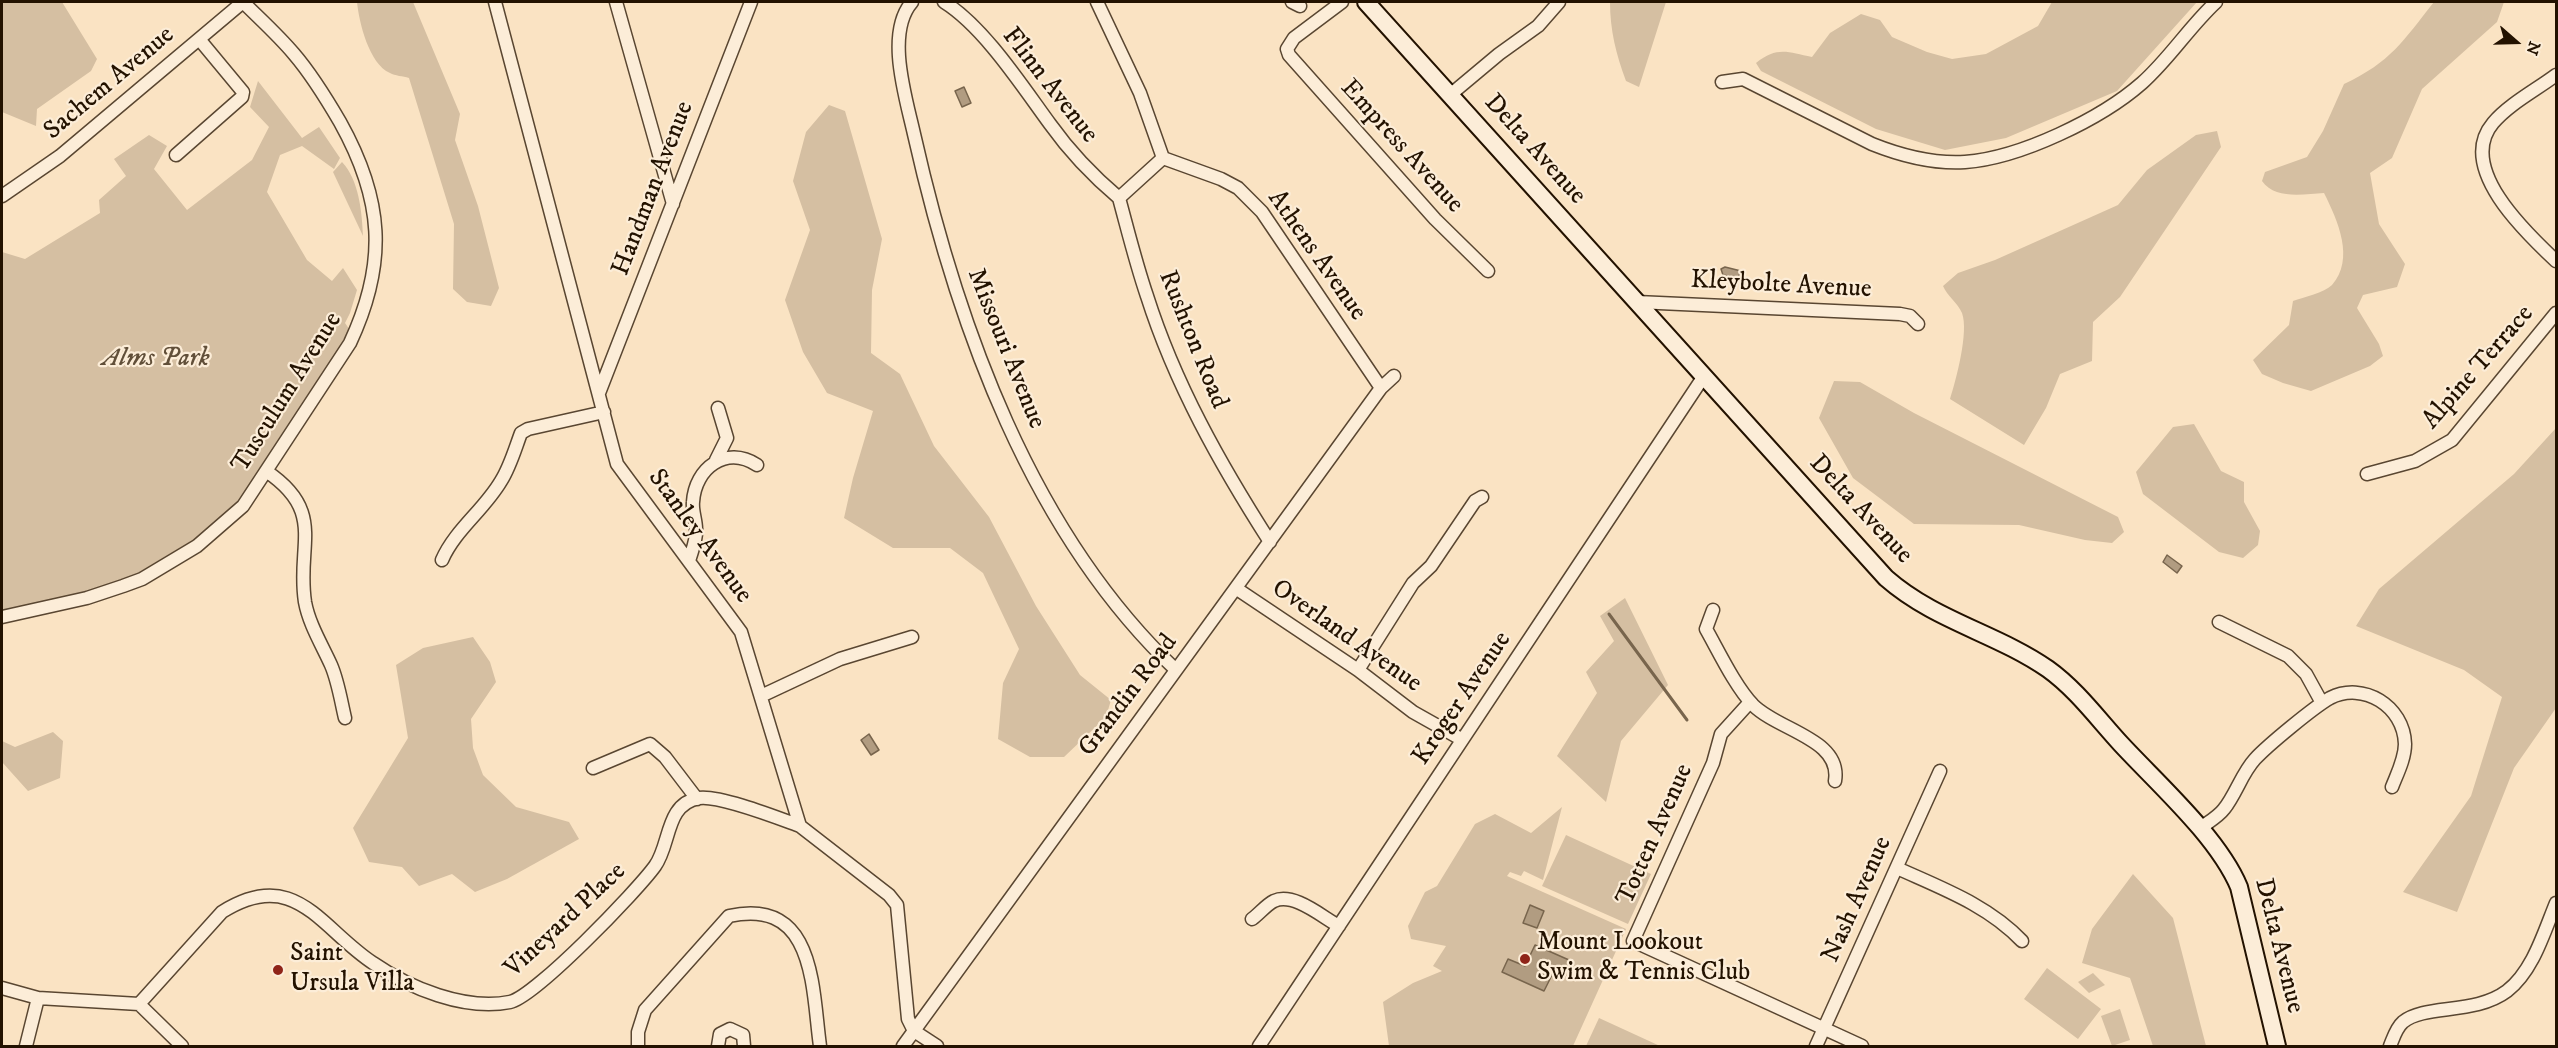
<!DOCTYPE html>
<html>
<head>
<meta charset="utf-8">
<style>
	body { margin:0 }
	#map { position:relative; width:2558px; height:1048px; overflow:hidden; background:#fae3c3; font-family:"IM FELL DW Pica",serif }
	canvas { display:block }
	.frame { position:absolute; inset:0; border:3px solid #231200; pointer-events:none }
	.north { position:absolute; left:2486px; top:12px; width:60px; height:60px; -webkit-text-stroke:4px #fcedd8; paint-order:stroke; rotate:110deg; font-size:16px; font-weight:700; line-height:24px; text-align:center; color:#231200 }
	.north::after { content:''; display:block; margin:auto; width:21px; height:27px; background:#231200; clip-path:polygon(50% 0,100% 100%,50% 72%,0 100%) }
</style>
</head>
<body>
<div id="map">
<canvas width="2558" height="1048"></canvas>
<div class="frame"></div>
<div class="north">N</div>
</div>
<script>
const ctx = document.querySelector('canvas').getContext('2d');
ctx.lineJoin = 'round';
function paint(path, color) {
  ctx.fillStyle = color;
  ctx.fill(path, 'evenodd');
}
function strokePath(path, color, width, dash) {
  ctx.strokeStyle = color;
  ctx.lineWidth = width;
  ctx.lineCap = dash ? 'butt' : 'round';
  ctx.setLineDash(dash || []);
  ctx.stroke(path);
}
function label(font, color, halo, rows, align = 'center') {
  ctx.font = font + ' "IM FELL DW Pica",serif';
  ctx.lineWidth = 4.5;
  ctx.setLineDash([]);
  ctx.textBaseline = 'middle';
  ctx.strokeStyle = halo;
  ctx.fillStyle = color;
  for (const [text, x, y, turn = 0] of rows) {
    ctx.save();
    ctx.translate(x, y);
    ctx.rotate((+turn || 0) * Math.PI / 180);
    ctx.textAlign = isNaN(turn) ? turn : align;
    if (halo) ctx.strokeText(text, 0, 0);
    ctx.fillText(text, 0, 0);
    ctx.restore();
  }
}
paint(new Path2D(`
	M2,2H62L97,59L91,71L37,109L36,126L2,112Z
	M357,2H413L460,114L455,140L478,206L499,288L491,306L467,302L453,289L454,224L409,78C403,76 395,76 390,73C369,64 359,22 357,2Z
	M1610,2H1666L1639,87L1626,81C1616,54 1610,30 1610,2Z
	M2052,2H2197L2117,91L2006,138L1945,150L1876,129L1761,71L1756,63C1777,46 1788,52 1812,57L1830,33L1861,14L1880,20L1892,37L1927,52L1952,59L1986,54L2038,26Z
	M2434,2H2504L2497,22L2422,89L2392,158L2370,173L2379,224L2405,264L2397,287L2363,295L2357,308L2379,344L2383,356L2370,366L2311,391L2283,383L2262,374L2253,360L2289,325L2293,301C2304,297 2324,293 2332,285C2355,259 2338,221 2324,193C2304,194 2275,200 2262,181L2265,172L2307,157L2323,131L2344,84C2391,62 2403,41 2434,2Z
	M258,81L302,138L319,127L340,158L334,169L302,146L280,155L267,192L307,260L332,281L343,268L357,290L350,313L345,323L354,336L243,506L142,579L2,617V252L25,259L100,213L99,200L126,176L114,159L149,135L167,146L154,169L187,210L252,160L269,127L250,107Z
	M829,105L845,111L882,239L872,290L871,353L900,374L934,446L989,517L1036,606L1080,675L1111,700L1106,717L1064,757H1030L998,739L1003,683L1019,649L983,573L950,548H893L844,518L853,478L873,411L827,393L803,352L785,300L810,230L793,181L806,132Z
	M2217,131L2221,147L2120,297L2093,322L2092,361L2060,374L2046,408L2024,445L1950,399C1956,380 1969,332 1962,313C1958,303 1947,296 1943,286L1958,273L1995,260L2118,205L2147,170L2196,135Z
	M342,162C359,180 362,212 363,236L333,172Z
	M1834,381L1860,382L1914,413L2118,517L2124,532L2112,543L2085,540L2019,525L1914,524L1853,478L1819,418Z
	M2194,424L2221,471L2244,482V502L2260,531L2258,545L2243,558L2219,552L2143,494L2136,472L2173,427Z
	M2556,428V708L2514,768L2457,912L2403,892L2471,796L2502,697L2464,670L2356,626L2379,589L2514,474Z
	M1625,598L1668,685L1621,741L1606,802L1557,756L1597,693L1586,672L1614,641L1600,616Z
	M473,637L490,662L496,682L471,719L473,748L483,775L516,807L569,822L579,839L507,879L475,892L452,874L419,886L402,867L369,862L353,828L408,738L396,665L423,648Z
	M53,732L63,741L60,778L28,791L2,762V741L15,747Z
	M1562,807L1543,880L1524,871L1521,876L1510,872L1507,876L1626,929L1573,1046H1389L1383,1002L1413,983L1442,971L1433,966L1446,946L1411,939L1408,926L1425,892L1437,886L1475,824L1495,814L1531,833Z
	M1566,835L1651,874L1628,924L1542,886Z
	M2133,874L2173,918L2206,1046H2153L2130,978L2082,963L2092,929Z
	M2047,968L2101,1009L2078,1039L2024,999Z
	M2093,973L2105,985L2089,993L2078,982Z
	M2120,1009L2130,1040L2112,1046L2101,1016Z
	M1599,1018L1660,1046H1586Z`), '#d5bfa2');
const water = new Path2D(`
	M964,87L971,103L962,107L955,91Z
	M1725,267L1741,271L1738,278L1723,275L1721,269Z
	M2167,555L2182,566L2177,573L2163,562Z
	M869,734L879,750L871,755L861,740Z
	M1530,905L1544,911L1537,928L1523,923Z
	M1535,945L1569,960L1568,969L1561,977L1553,973L1544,991L1502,972L1508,959L1525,966Z`);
paint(water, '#b19c81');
strokePath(water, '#78654d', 1.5);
strokePath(new Path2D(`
	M1609,614L1687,720`), '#78654d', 3);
const street = new Path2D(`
	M495,2L617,464L741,632L800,826L889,895L897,905L908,1019L914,1031L937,1046
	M616,2L673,204
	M912,2C885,33 906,98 914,134C957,325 1031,533 1176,670
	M944,2C984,27 1022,86 1050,124C1070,152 1093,176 1119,198
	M1097,2L1140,93L1163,158
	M1292,2L1300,6
	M1342,2L1294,38L1287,49L1289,55L1435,219L1488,271
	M2556,75C2536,90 2509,104 2493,123C2456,167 2525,232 2556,261
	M1722,82L1743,79L1872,144C1902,156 1933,164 1965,162C2020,158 2101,119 2142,83C2170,58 2189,27 2216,2
	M1450,95L1499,54L1538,26L1559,2
	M176,155L242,97L243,92L199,39
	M1163,158L1119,198C1128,231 1136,264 1147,296C1175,384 1220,464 1270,542
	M1163,158L1221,179L1238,188L1262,212L1381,388
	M2,196L60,156L243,2
	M1637,302L1900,314L1910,316L1918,324
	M599,393L751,2
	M716,460L727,438L718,408
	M266,471C327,512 296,545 305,602C309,624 322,645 331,665C338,681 341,701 345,718
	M2367,474L2415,461L2452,440L2556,313
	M442,560C455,530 484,510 501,481C510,467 515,449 521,433L528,429L604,412
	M689,561C692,550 697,540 696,529C696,520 692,511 693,502C695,468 726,445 757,465
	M1237,589L1358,670L1413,712L1461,739
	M1713,610L1706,629C1719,652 1735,686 1753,705C1779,731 1842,739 1835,781
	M2,617L87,598L123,586L142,579L197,546L243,506L350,343C388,262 383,199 340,122C326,98 312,75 294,54C278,35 260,19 243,2
	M2219,622L2288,656L2306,674L2322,703
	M1358,670L1413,583L1431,566L1475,501L1482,497
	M761,696L840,659L912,637
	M1750,702L1721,734L1713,763L1633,941L1862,1046
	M593,768L650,744L665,757L697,799
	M2199,829C2207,823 2218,817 2224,809C2236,794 2242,773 2255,759C2268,745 2314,707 2330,698C2363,681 2404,706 2405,744C2405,759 2397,774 2392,787
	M1897,868C1941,888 1988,905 2022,941
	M1252,919C1259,914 1266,905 1274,901C1294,892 1322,917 1339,926
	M2,988L38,998L139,1004L182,1046
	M139,1004L222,912C295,866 320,928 373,963C409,988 465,1011 510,1002C535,997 637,891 655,866C671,844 665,804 699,798C720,795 778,818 800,826
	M26,1046L38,998
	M638,1046V1032L645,1010L729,916C816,897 812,989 820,1046
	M718,1046L720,1034L730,1029L743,1035L744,1046
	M903,1046L1381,388L1394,376
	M1259,1046L1704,376
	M1816,1046L1940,771
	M2390,1046C2393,1039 2396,1028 2403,1022C2425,1004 2475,1015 2507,991C2533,971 2544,932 2556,903`);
const secondary = new Path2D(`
	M1366,2L1886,578C1935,621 1996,633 2048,669C2076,689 2098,719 2121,744C2158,784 2218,837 2239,887L2277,1046`);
strokePath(street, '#594631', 15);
strokePath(secondary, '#231200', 20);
strokePath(street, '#fcedd8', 12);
strokePath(secondary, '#fcedd8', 16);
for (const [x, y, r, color] of [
	[1525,959,6,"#8f2418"],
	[278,970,6,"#8f2418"]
]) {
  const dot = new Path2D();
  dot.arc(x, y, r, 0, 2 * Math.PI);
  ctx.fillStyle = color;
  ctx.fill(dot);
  strokePath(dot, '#fcedd8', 2);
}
label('26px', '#231200', '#fcedd8', [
	["Sachem Avenue",110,84,-40],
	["Flinn Avenue",1049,86,52],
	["Empress Avenue",1401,147,48],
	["Delta Avenue",1534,150,48],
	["Handman Avenue",654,189,-69],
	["Athens Avenue",1316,256,55],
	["Kleybolte Avenue",1781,286,3],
	["Rushton Road",1192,340,68],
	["Missouri Avenue",1005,349,68],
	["Alpine Terrace",2479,368,-49],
	["Tusculum Avenue",288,393,-58],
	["Delta Avenue",1860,510,47],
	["Stanley Avenue",699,537,54],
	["Overland Avenue",1346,637,35],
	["Grandin Road",1129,696,-53],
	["Kroger Avenue",1463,699,-56],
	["Totten Avenue",1656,835,-66],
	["Nash Avenue",1858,900,-66],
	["Vineyard Place",566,921,-43],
	["Delta Avenue",2278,946,76]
]);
label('italic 26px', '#614f39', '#fcedd8', [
	["Alms Park",156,360]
]);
label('26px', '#231200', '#fcedd8', [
	["Mount Lookout",1537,944],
	["Swim & Tennis Club",1537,974],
	["Saint",290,955],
	["Ursula Villa",290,985]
], 'left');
</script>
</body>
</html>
